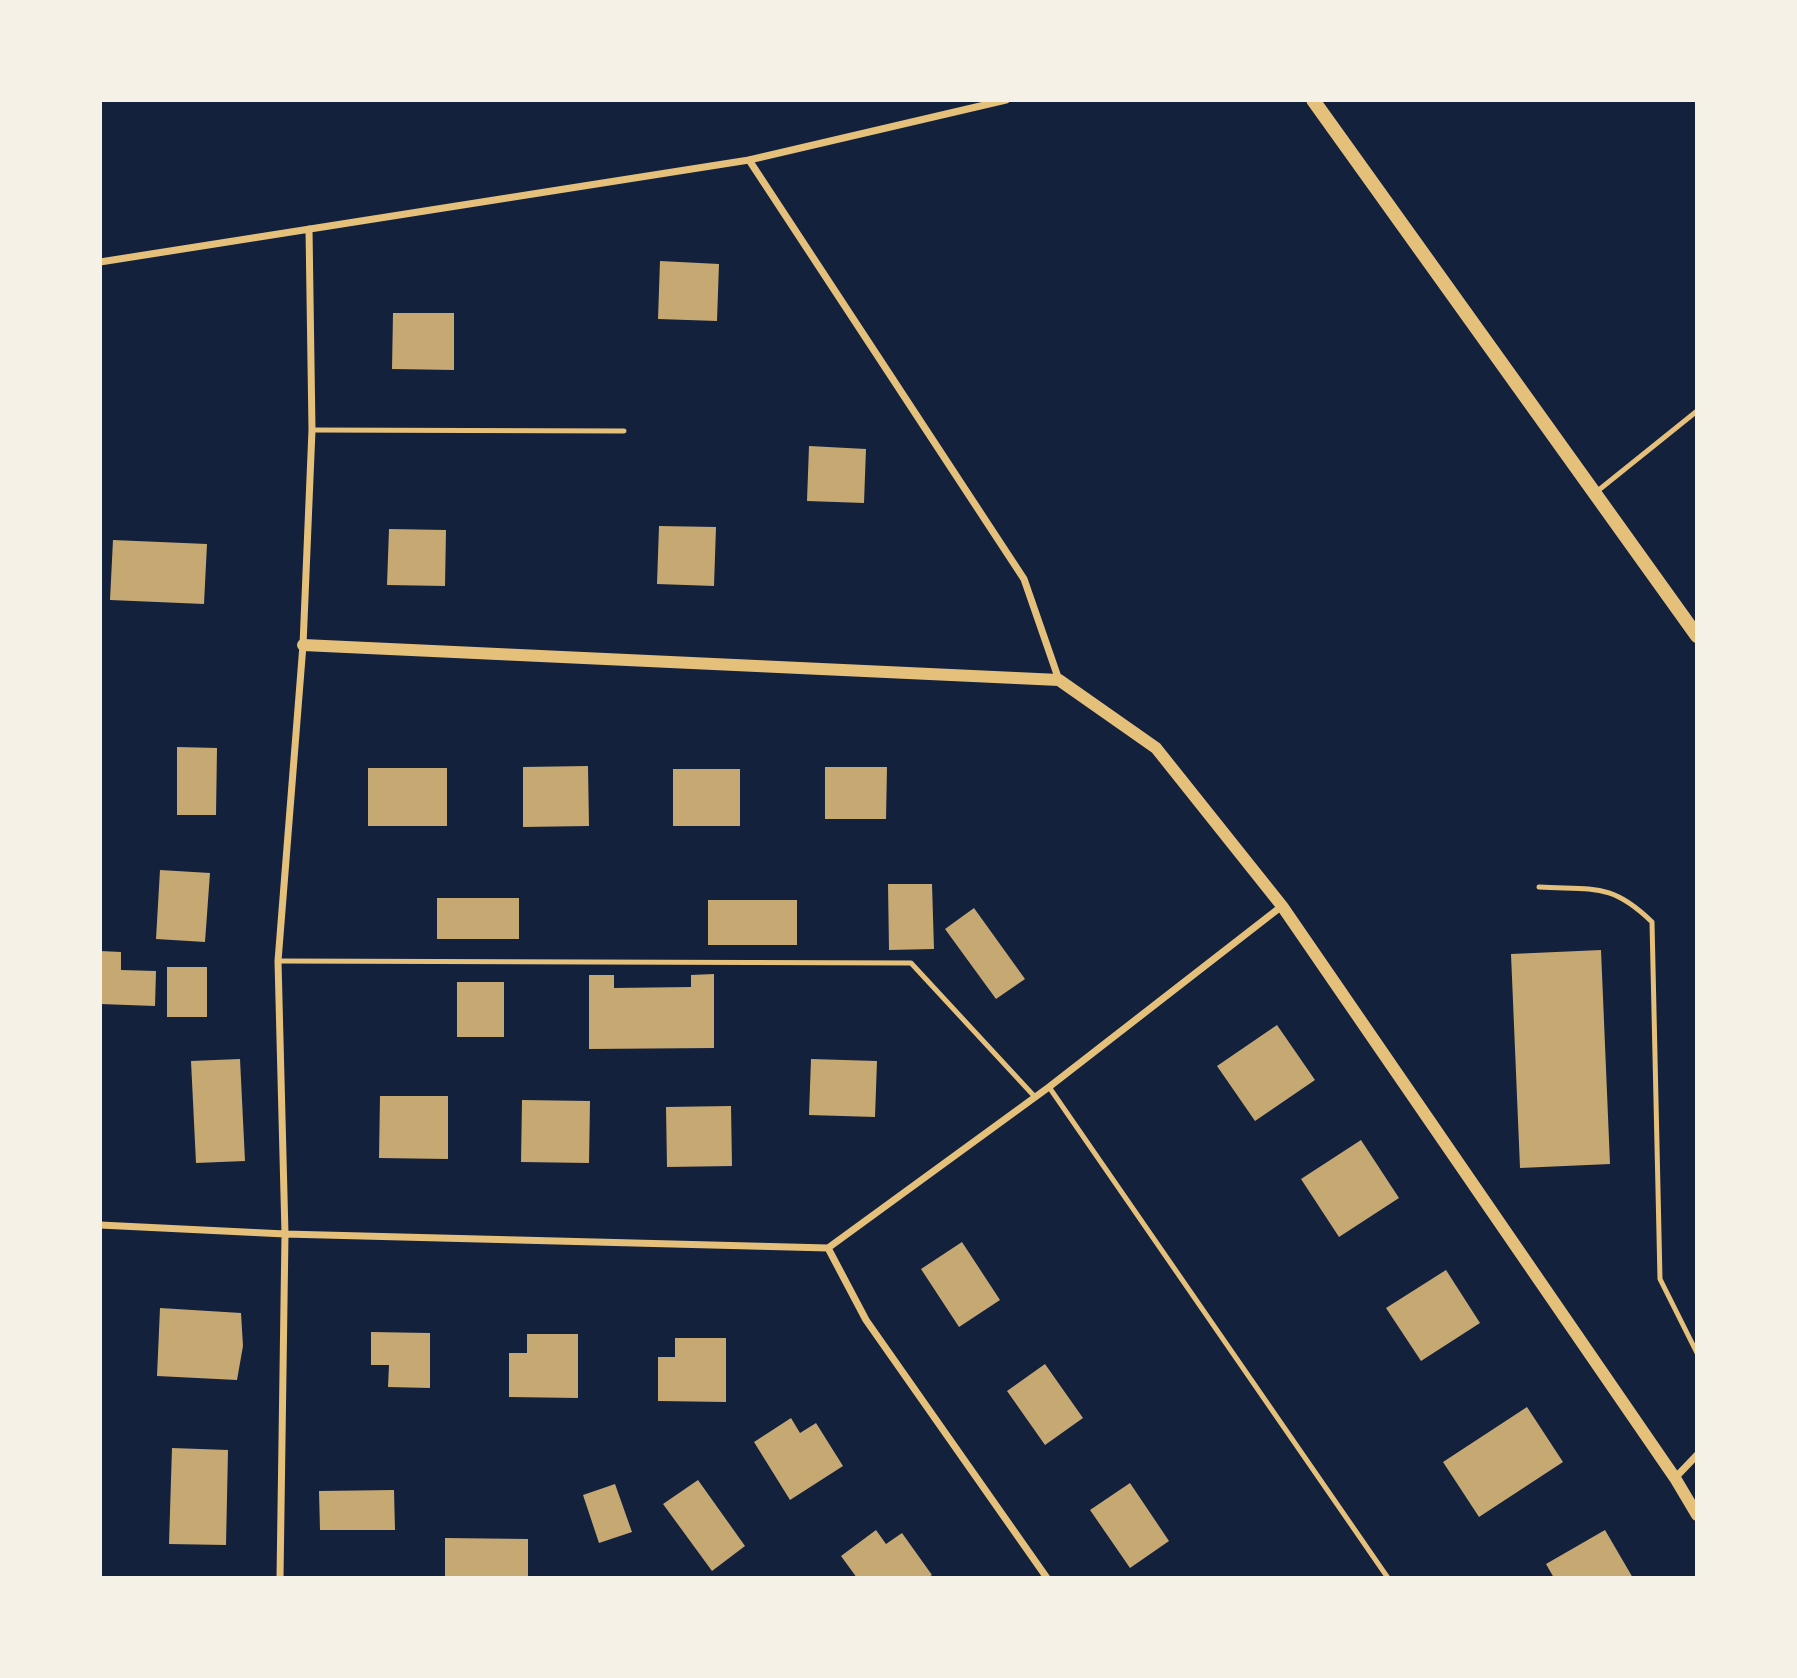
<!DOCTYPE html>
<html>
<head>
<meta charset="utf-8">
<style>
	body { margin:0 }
	#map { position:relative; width:1797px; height:1678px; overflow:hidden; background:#14213d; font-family:"Libre Baskerville",serif }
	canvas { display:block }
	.frame { position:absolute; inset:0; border:102px solid #f6f1e7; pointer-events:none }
</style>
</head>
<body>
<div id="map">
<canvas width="1797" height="1678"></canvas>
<div class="frame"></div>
</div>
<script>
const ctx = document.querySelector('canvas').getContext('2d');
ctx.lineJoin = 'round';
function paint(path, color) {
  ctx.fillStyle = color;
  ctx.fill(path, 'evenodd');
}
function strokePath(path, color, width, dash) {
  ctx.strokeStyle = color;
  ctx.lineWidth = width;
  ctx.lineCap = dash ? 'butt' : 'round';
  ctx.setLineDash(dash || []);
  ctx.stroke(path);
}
paint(new Path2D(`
	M660,261L719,264L717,321L658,319Z
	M393,313H454V370L392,369Z
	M809,446L866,449L864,503L807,501Z
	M659,526L716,527L714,586L657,584Z
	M389,529L446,530L445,586L387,585Z
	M113,540L207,544L204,604L110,600Z
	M177,747L217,748L216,815H177Z
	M588,766L589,826L523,827V767Z
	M825,767H887L886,819H825Z
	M368,768H447V826H368Z
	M673,769H740V826H673Z
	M160,870L210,873L205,942L156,939Z
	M888,884H932L934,949L889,950Z
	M437,898H519V939H437Z
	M708,900H797V945H708Z
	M974,908L1025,979L996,999L945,929Z
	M1601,950L1610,1164L1520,1168L1511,954Z
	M100,951L121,952V970L156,971L155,1006L100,1004Z
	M167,967H207V1017H167Z
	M714,974V1048L589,1049V975H614V988L691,987V975Z
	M457,982H504V1037H457Z
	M1277,1025L1315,1080L1255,1121L1217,1066Z
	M240,1059L245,1161L196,1163L191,1061Z
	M811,1059L877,1061L875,1117L809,1115Z
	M380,1096H448V1159L379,1158Z
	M522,1100L590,1101L589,1163L521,1162Z
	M731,1106L732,1166L667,1167L666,1107Z
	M1361,1140L1399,1198L1339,1237L1301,1179Z
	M962,1242L1000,1300L959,1327L921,1269Z
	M1446,1270L1480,1323L1421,1361L1386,1308Z
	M160,1308L241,1313L243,1346L237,1380L157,1376Z
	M371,1332L430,1333V1388L388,1387L389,1365H371Z
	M527,1334H578V1398L509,1397V1353H527Z
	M675,1338H726V1402L658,1401V1357H675Z
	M1045,1364L1083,1418L1045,1445L1007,1391Z
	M1527,1407L1563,1462L1479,1517L1443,1462Z
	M791,1418L800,1433L816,1423L843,1466L790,1500L754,1442Z
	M172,1448L228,1450L226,1545L169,1544Z
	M698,1480L745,1546L712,1571L663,1504Z
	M1130,1483L1169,1541L1130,1568L1090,1510Z
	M615,1484L632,1532L599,1543L583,1495Z
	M394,1490L395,1530H320L319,1491Z
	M876,1530L886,1544L902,1533L932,1575L927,1578H857L841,1556Z
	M1605,1530L1633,1578H1554L1546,1564Z
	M445,1538L528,1539V1578H445Z`), '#c6a872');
strokePath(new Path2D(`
	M312,430L624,431
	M1595,493L1697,411
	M1539,887C1593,890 1611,882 1652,922L1660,1279L1697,1353
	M278,961L911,963L1035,1097
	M1049,1087L1388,1578`), '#e5c07b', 5);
strokePath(new Path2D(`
	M749,160L1024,579L1059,680
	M100,262L749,160L1006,100
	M100,1225L285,1234L828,1248L1049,1087L1282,906
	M828,1248L866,1320L1047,1578
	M1675,1478L1697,1455
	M280,1578L285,1234L278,961L303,645L312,430L309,229`), '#e5c07b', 7);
strokePath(new Path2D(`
	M303,645L1059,680L1156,748L1282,906L1675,1478L1697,1515`), '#e5c07b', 12);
strokePath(new Path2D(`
	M1313,100L1697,636`), '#e5c07b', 14);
</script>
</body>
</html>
